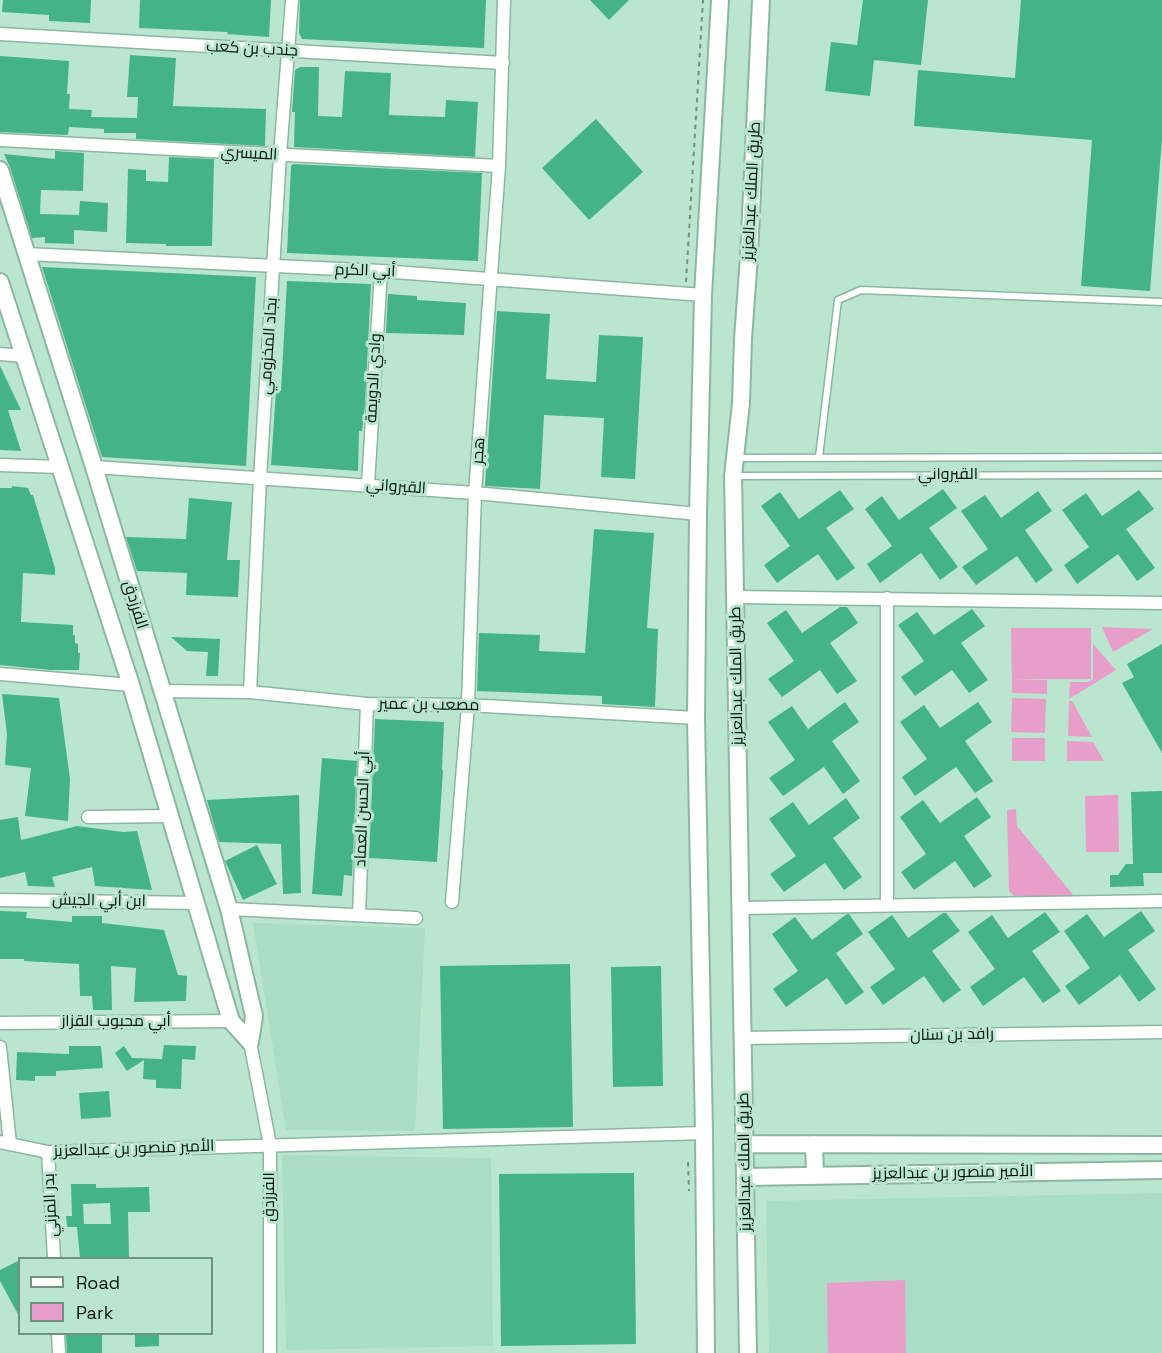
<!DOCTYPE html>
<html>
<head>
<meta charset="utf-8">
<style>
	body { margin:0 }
	#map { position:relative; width:1162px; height:1353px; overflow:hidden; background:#bae6d0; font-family:"Space Grotesk",sans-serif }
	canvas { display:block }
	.legend { position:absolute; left:18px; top:1257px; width:195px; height:78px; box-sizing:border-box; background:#bae6d0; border:2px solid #719181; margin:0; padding:8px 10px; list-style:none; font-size:18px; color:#03110a }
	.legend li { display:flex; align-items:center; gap:12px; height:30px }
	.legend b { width:30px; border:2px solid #719181 }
</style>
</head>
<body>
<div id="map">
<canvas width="1162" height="1353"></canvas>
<ul class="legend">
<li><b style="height:8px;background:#fff"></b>Road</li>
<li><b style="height:16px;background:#e79fca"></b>Park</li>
</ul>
</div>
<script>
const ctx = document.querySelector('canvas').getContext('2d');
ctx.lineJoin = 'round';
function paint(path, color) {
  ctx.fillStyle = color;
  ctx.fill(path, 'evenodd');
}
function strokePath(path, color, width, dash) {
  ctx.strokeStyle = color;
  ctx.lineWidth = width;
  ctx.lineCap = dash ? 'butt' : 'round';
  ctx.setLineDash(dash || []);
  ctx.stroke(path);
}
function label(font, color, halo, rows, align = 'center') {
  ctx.font = font + ' "Space Grotesk",Cairo,sans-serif';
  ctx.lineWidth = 6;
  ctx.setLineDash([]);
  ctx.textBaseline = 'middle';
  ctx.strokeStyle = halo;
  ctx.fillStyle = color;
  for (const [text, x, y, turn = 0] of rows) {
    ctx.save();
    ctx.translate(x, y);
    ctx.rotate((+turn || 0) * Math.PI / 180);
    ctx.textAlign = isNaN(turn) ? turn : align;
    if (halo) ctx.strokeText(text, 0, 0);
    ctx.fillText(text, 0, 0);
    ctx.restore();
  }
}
paint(new Path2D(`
	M253,923L425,928L415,1131L286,1130Z
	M282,1155L491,1158L493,1346L286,1350Z
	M1162,1193V1353H769L766,1201Z`), '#aaddc3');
paint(new Path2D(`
	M1102,627L1153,629L1113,652Z
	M1011,628H1091V679H1015L1047,680V694L1012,693Z
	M1093,644L1116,670L1069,699L1070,682H1088L1093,679Z
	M1012,698L1046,699L1045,733L1011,732Z
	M1069,701H1072L1092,737L1068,736Z
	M1012,738H1045V761H1012Z
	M1067,741L1093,742L1104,761H1067Z
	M1118,795L1119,852H1086L1085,796Z
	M1016,809L1017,826L1074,896L1016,898L1009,891L1007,810Z
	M905,1280L906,1353H828L827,1283Z`), '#e79fca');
paint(new Path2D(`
	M3,0H91L90,23L49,21V15L2,12Z
	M140,0H271L269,37L227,34L228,32L139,28Z
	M300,0H486L484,48L302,39L299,33Z
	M590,0H629L609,20Z
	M863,0H928L921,65L874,60L870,96L825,91L831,42L857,45Z
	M1021,0H1162V139L1150,291L1081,286L1092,140L914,126L918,70L1015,78Z
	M130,55L176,58L173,106L266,109L265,146L136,139V133H104V129L69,127L68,135L0,132V56L69,61L67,94H70L69,109L92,110L91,117L137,118L138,97H127Z
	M300,67H319L318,116L342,117L345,71L391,73L389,115L445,117L446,100L478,102L475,157L294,147L295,112H292L295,70Z
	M596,119L643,172L589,220L542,168Z
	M55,151L84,153L83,191L41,190L40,214L79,215L80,201L108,203L107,232L74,230V244L45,243V237L32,238L10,167L4,154L55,159Z
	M169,157L214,159L212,246H166V244L126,243L128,169L146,170V181L168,182Z
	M293,164L482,173L478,261L287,253L291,166Z
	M42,267L256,277L246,466L102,457Z
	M287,281L371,284L365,405L362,431H359L358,471L271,465L276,391H281Z
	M388,294L417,296V300L466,303L464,335L386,333Z
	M497,311L550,314L546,379L596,382L599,335L643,337L635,479L601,477L604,418L544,415L540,489L485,486Z
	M0,366L21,410H8L21,451L0,450Z
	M12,486L28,488L31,495H33L55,568V575L23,573L21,622L73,625V635H75V643L78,644V653H80L79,670H51L0,665V488H12Z
	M943,489L957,508L929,528L958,567L940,580L921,553L880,583L867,564L892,546L865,509L882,496L899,520Z
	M840,490L854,509L826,528L855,568L837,581L818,554L777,583L764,565L790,546L761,506L780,492L799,519Z
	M1139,490L1154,509L1126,529L1155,568L1137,581L1118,554L1077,584L1064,565L1089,547L1062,510L1086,493L1102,516Z
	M1038,491L1052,511L1025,530L1053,570L1036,583L1017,556L976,585L962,567L988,549L961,511L985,495L1001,518Z
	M189,498L232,502L227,560H240L238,597L186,595L187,573L137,571L126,537L186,539Z
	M594,529L654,533L647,628L658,629L655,707L602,704V696L477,691L479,633L540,635L539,651L585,653Z
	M840,607H847L858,623L830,643L857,681L837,694L820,670L782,697L768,679L794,661L767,623L786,610L802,633Z
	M972,609L985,626L961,643L988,680L969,693L952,670L915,696L901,677L924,661L898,625L917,612L934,635Z
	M171,637L220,639L218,676H206L208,652L187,651Z
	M1162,644V753L1122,683L1134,677L1127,664Z
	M2,694L59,698L70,779L68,821L25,816L31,768L5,765L7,734Z
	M845,702L859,722L832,741L860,781L843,794L824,767L783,796L769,778L795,760L768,722L792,706L808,729Z
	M978,702L992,722L965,741L993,781L975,793L956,767L915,796L902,777L927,759L900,722L924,705L940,728Z
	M375,719L444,722L442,770H443L437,862L369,858Z
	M322,758L357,761L352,876L344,875L342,896L312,894Z
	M1162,791V873H1143L1144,886L1110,887V875H1118L1126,864H1133L1131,792Z
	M299,795L301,893L283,894L281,844L219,842L207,800Z
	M977,797L991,817L964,836L992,876L974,888L955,861L914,890L901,872L926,854L900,817L923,800L940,823Z
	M846,798L860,818L833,838L862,877L844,890L825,863L784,892L770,874L796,856L769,819L793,802L809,825Z
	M18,817L21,840L77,826L123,832L137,831L152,890L95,886L92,867L52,877L55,887L28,886L25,872L0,878V820Z
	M257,845L277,884L243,900L225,861Z
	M0,911L27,912L26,918L72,922V916H102V923L164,930L178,975L187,976L186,1001L134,1002L136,968L111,966L112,1010H93L92,996H80L79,964L24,961V959H0Z
	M1141,911L1155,931L1128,950L1156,989L1139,1002L1120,975L1079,1005L1065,986L1090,968L1064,931L1087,914L1104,937Z
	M1045,912L1060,932L1032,951L1061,991L1043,1003L1024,977L983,1006L970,987L995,969L968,932L992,915L1008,938Z
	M943,913H946L960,931L932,951L961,990L943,1003L924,976L883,1005L870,987L895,969L868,932L892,915L908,938Z
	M847,914H849L863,934L836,953L864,992L846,1005L827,978L786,1007L773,989L798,971L772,934L795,917L812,940Z
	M570,964L573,1127L443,1129L440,966Z
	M661,966L663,1086L613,1087L611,967Z
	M164,1045L196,1046L195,1060L182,1059L181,1089L156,1088V1080L143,1079L144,1060L127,1071L115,1053L124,1046L132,1058L162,1059Z
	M69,1046H101L103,1068L56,1071V1076H35V1081L16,1080L17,1052L69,1054Z
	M109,1091L111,1117L81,1119L79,1093Z
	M634,1173L636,1344L501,1346L499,1174Z
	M71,1184H96V1188L149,1187L150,1212H128L129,1258H80L77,1227H67L66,1216H72ZM110,1203L111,1224H84L83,1204Z
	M20,1260V1318L0,1281V1270Z
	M66,1334H102V1353H67Z
	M135,1334H159V1346L135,1347Z`), '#44b387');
const lane = new Path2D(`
	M819,457L838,300L861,290L1162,302
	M736,458L1162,457
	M734,476L1162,475`);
const street = new Path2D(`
	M0,34L503,63
	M0,140L499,166
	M26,254L381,271L703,295
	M0,354L24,356
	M0,465L61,467
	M94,467L475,493L698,514
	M368,485L381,271
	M735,597L1162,603
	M887,598V905
	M0,674L131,685
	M161,691L250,692L367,704L468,705L696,718
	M250,692L260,479L280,155L292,0
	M88,817L170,816
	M0,900L197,903
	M452,902L468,705L475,493L499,166L504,0
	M741,908L1162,901
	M229,909L416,918
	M359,915L367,704
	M0,1023L231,1021
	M743,1038L1162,1032
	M250,1042L270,1145V1353
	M0,1047L10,1144
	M0,1142L48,1152L704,1133
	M48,1152L54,1258
	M58,1334L59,1353`);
const secondary = new Path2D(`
	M0,170L94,467L229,909L254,1016L250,1042
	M0,282L131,685L231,1021L250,1042
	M745,1144L1162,1145
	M814,1144L815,1176
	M745,1177L1162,1170
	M706,1353L704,1133L696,718L698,514L703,295L720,0
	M748,1353L733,476L741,403L743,339L749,256L761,0`);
strokePath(lane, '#8cb6a1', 9);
strokePath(street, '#8cb6a1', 15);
strokePath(secondary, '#8cb6a1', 20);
strokePath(new Path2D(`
	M686,282L703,0
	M688,1162L689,1191`), '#709080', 2, [4.5, 4.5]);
strokePath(lane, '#fff', 6);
strokePath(street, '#fff', 12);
strokePath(secondary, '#fff', 16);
label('16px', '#03110a', '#bae6d0', [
	["جندب بن كعب",252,49,3],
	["الميسري",249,154,3],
	["طريق الملك عبدالعزيز",752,191,-87],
	["أبي الكرم",365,271,2],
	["بجاد المخزومي",269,346,-86],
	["وادي الدويمة",374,378,-87],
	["هجر",479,451,-86],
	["القيرواني",948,475],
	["القيرواني",396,487,4],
	["الفرزدق",135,605,73],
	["طريق الملك عبدالعزيز",737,676,-91],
	["مصعب بن عمير",429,705,1],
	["أبي الحسن العماد",363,809,-88],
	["ابن أبي الجيش",99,901,1],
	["أبي محبوب القزاز",116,1022],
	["رافد بن سنان",952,1035,-1],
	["الأمير منصور بن عبدالعزيز",134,1149,-2],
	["طريق الملك عبدالعزيز",745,1162,-91],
	["الأمير منصور بن عبدالعزيز",953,1173,-1],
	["الفرزدق",270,1197,-90],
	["بدر المزني",51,1205,-93]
]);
</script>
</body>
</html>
